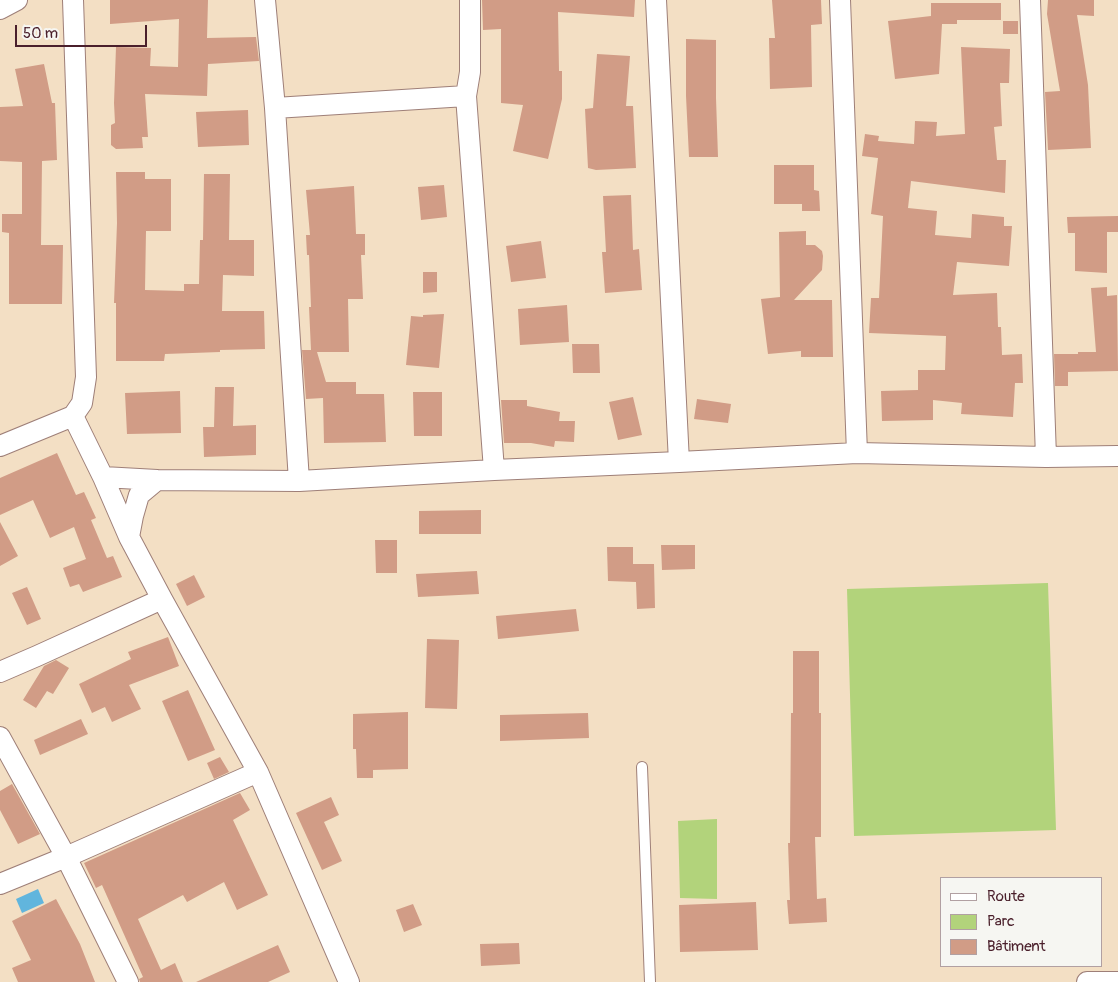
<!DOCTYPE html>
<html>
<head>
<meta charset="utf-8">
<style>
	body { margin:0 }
	#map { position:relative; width:1118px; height:982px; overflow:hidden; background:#f3dfc4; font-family:Pangolin,sans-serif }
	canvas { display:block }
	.legend { position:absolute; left:940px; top:877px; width:162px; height:90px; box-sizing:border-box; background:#f6f6f2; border:1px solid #b1a0a2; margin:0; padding:6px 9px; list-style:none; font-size:15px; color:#4a1f2b }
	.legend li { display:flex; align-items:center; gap:10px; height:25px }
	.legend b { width:25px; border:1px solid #b1a0a2 }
	.scale { position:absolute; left:15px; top:25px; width:132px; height:22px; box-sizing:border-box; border:2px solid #4a1f2b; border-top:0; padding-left:6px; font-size:15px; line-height:18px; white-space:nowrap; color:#4a1f2b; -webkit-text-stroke:4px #f6f6f2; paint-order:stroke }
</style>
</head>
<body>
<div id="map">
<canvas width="1118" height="982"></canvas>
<ul class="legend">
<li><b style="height:6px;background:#fff"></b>Route</li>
<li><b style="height:14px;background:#b2d37b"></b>Parc</li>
<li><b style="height:14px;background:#d19c86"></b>Bâtiment</li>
</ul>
<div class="scale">50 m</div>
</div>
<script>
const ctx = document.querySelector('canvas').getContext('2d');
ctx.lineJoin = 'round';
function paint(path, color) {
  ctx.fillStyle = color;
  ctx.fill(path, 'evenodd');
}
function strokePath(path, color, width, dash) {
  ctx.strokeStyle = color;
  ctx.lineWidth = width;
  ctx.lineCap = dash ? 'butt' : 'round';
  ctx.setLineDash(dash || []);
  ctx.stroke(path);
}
paint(new Path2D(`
	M1048,583L1056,830L854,836L847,589Z
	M717,819V899L680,898L678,821Z`), '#b2d37b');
paint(new Path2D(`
	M38,889L44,903L22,913L16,899Z`), '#61b5dd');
paint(new Path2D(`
	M110,0H208L207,38L256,37L259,61L208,64L207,96L145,94L148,137H142L143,148L116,149L111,145V125L115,123L114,103L116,47L151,48L150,66L178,67L179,19L110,24Z
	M482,0H635L634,17L558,12L559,71H562V99L548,159L513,151L523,105L501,103V29L483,30Z
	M772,0H821L822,24L811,25L812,87L770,89L769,38H775Z
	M1048,0H1094V16L1077,15L1088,85L1091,148L1048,150L1045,92L1060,91L1047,14Z
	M931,3H1001V20H957V24H942L939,74L895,79L888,21L931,16Z
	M1003,21H1018V34H1003Z
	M686,39L716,40V98L718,157H689L686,96Z
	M961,47L1010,49L1009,83H1000L1002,126L994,127L997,160H1006L1005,193L911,181L908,208L937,211L935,235L971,238L972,214L1004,217V226H1012L1009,266L957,262L953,295L997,293L998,327H1001L1002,355L1022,354L1023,383H1015L1013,417L961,414L962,403L933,400V420L882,421L881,391L918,390V370H945L946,336L869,333L871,298H879L883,216L871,214L878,158L862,156L865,134L879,136L878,141L914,144L915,121L937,122L936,136L965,134Z
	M597,54L630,56L626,106H633L636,168L596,170L588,168L585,109L593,108Z
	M44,64L52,103H55L57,160L42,161L41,245H63L62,304H9V233L2,232V214H22V162L0,161V107L23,106L15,69Z
	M248,110L249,145L198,147L196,112Z
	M774,165H814V190L819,191L820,211H802V204H774Z
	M116,172H145V179H171V231H146L145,290L184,291V284H199L200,240H203L204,174H230L229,240H254V276L223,275L222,311H264L265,349L220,350V352L165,354L164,361H116V303H114L117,223Z
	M444,185L447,217L421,220L418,187Z
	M354,186L356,234H365V255H361L363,299H348L349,352H317L326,382H356V394H384L386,442L324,443L323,398L306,399L302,350H311L309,307H311L309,255H307L306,235H310L306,190Z
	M631,195L633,250L639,249L642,290L605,293L602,252H606L603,196Z
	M1118,216V232H1107V273L1075,271V233H1068L1067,217Z
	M806,231V245H815L822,251L823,256L822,270L794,300H832L833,357H801V351L768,354L761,299L780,297L779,232Z
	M541,241L546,278L511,282L506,246Z
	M423,272H437V292L423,293Z
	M1107,287V296L1117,295L1118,371L1068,372V386H1055L1054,354H1078V352H1096L1091,288Z
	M567,305L569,342L520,345L518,309Z
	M444,314L439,368L406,365L411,316L423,317V315Z
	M572,344H599L600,373H573Z
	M215,387H234L233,426L256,425V455L204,457L203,427H214Z
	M180,391L181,433L127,434L125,393Z
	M413,392H442V436H414Z
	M633,397L642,435L618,440L609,402Z
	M697,399L731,404L728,423L694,419Z
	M501,400H527V406L560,412L559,421H575L574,442L555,441L554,447L531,443H504Z
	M57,453L76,495L84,492L96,518L91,520L107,558L113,556L122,577L83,592L79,584L70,587L63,568L86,559L74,527L50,538L33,500L0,515V478Z
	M481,510V534H419V511Z
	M0,522L18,556L0,566Z
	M375,540H397V573H376Z
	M661,545H695V569L662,570Z
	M607,547H633V564H654L655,608L637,609L636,582L608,581Z
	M477,571L479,594L418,597L416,574Z
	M194,575L205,597L187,606L176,584Z
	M27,587L41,619L27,625L12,593Z
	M576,609L579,631L498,639L496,616Z
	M168,637L179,666L129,685L141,709L112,722L105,707L92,713L79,684L131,659L128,652Z
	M427,639L459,640L457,709L425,708Z
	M793,651H819V713H821V837H815L817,899L826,898L827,922L789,924L787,900H790L788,843H790L791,713H793Z
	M56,660L69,668L53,694L47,691L36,708L23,700L44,666Z
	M188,690L215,750L188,761L162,701Z
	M408,712V769L373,770V778H357L356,749H353V714Z
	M588,713L589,738L500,741V715Z
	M81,719L88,734L40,755L34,740Z
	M220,757L229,772L214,779L207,763Z
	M12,784L40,834L18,844L0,810V791Z
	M240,793L250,810L233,820L268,895L237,910L224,882L187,902L183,895L138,919L161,970L175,963L183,982H140L139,979L143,977L102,885L96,888L84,863Z
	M331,797L339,815L324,822L342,861L322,870L296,813Z
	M56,899L80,944L95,982H18L12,968L31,960L12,921Z
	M756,902L758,950L680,952L679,905Z
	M413,904L422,925L404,932L396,910Z
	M519,943L520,964L481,966L480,944Z
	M278,945L290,972L268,982H196Z`), '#d19c86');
const service = new Path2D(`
	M642,767L650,982`);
const minor = new Path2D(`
	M73,0L86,377L82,403L73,416L103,477L129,537L162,599L258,772L349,982
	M265,0L275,108L299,481
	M470,0V72L466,96L494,470
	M656,0L679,462
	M840,0L857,453
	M1030,0L1046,457
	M0,9L17,0
	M275,108L466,96
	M0,446L73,416
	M103,477L157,480
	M129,537L133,516L139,495L157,480L299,481L494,470L679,462L857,453L1046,457L1118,456
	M0,672L37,656L162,599
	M0,737L66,857L128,982
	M0,884L66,857L258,772
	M1087,982H1118`);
strokePath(service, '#9e7f78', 12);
strokePath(minor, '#9e7f78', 22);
strokePath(service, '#fff', 10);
strokePath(minor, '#fff', 20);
</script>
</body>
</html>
